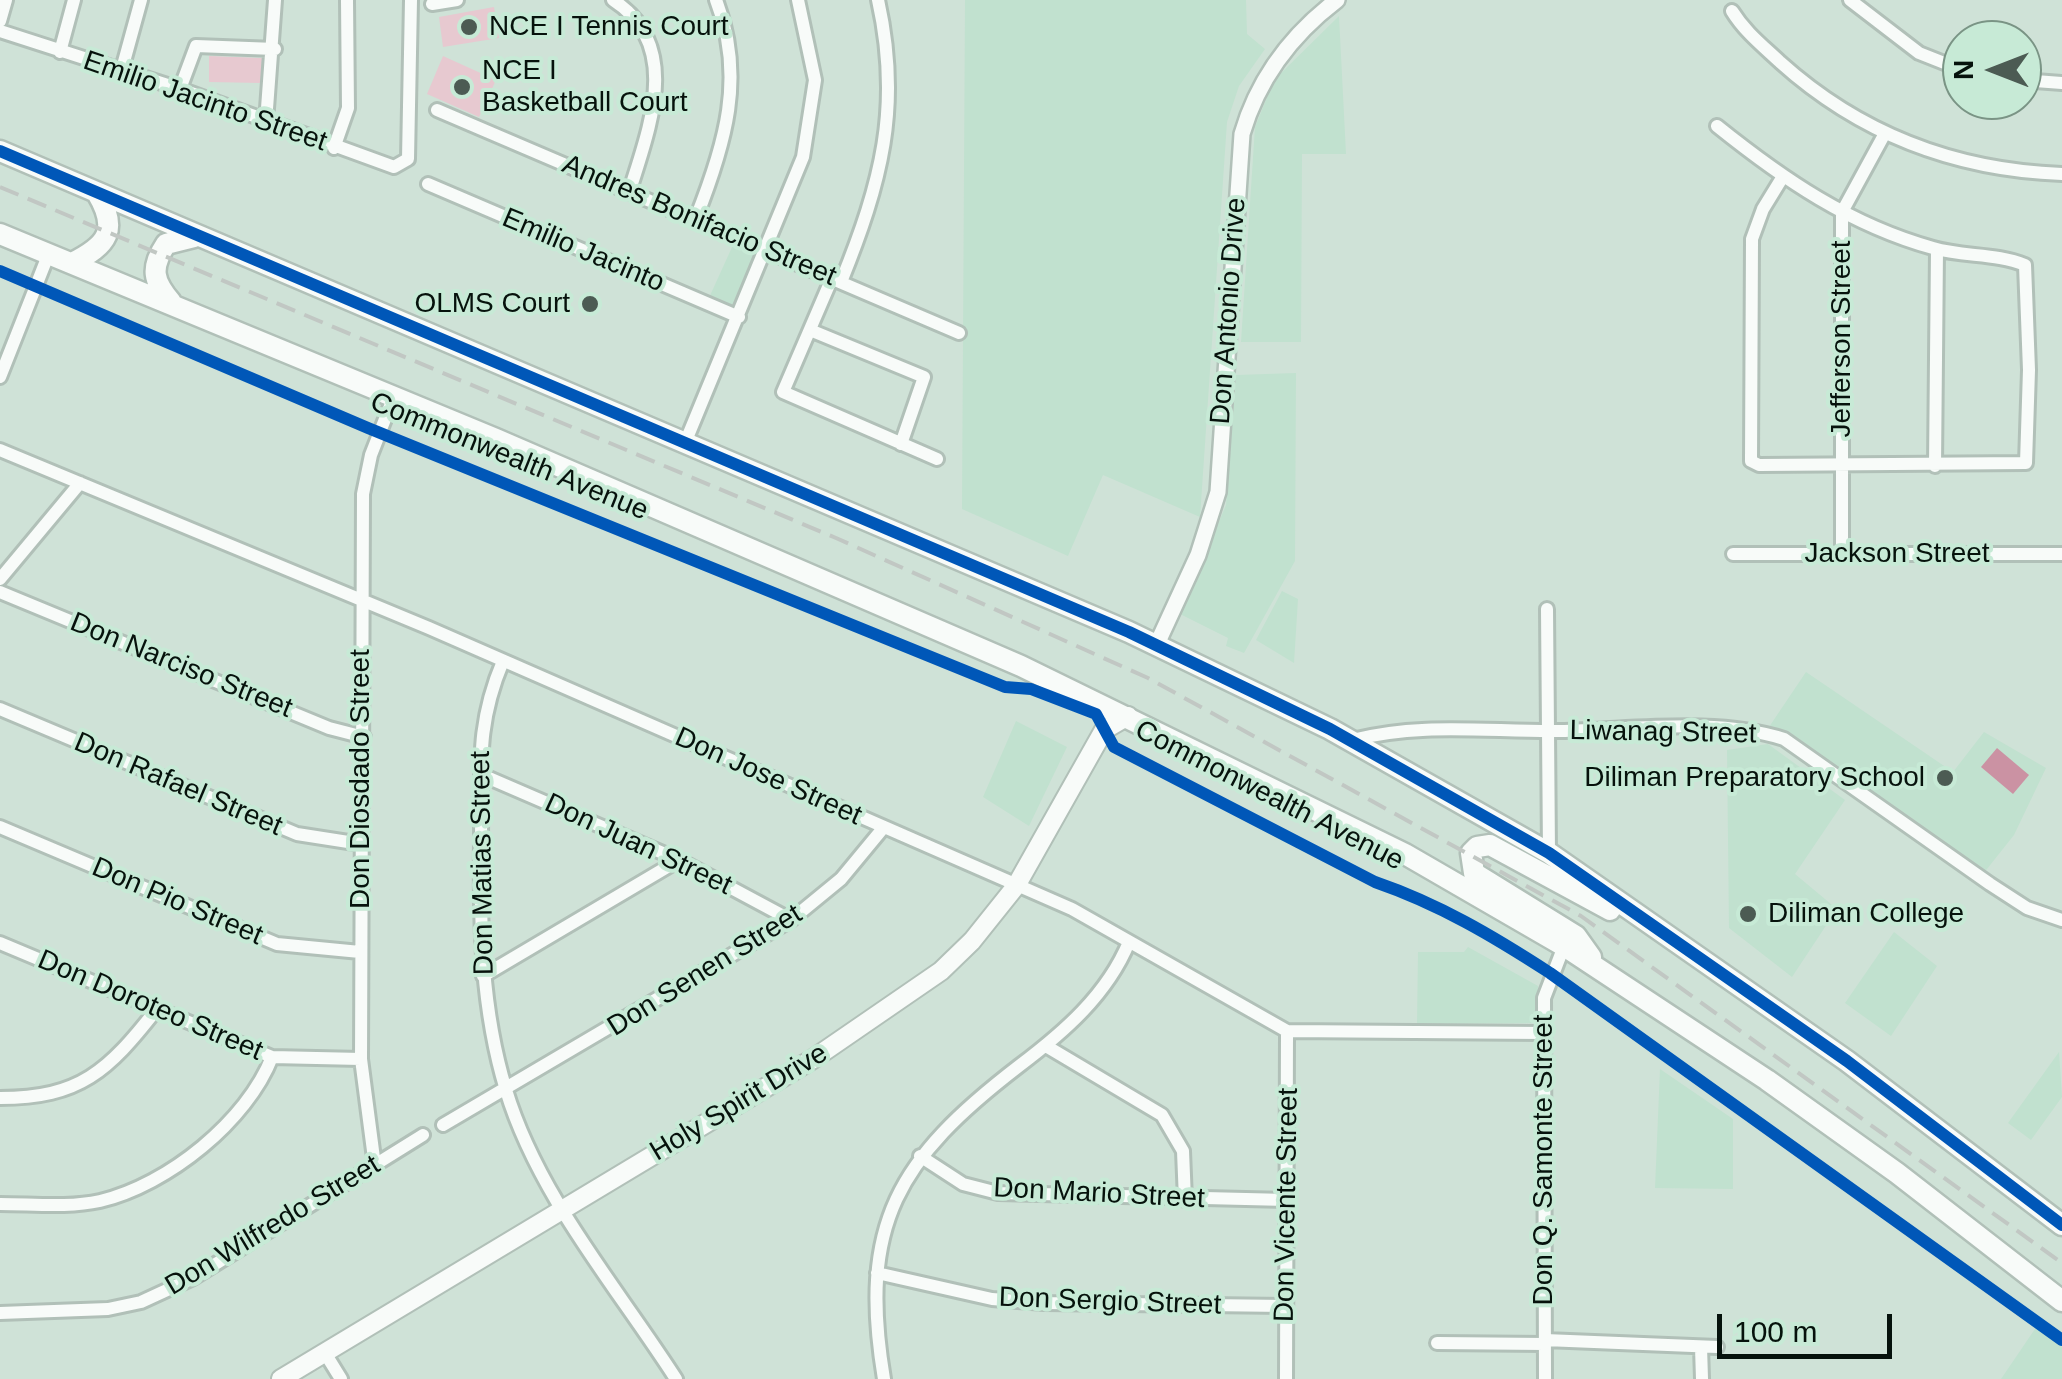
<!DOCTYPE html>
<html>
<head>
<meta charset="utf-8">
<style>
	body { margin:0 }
	#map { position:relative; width:2062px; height:1379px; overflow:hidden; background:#cfe2d7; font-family:Arial,sans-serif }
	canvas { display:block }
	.north { position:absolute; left:1942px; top:20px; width:100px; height:100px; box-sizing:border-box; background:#c7ead6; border:2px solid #7a9485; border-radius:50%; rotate:270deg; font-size:28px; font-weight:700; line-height:40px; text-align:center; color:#06120c }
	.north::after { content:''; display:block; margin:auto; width:35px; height:45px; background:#4c5b53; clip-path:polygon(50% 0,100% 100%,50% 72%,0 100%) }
	.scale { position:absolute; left:1717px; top:1314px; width:175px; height:45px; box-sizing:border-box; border:5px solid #06120c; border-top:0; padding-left:12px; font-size:30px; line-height:35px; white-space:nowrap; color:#06120c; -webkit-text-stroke:8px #c7ead6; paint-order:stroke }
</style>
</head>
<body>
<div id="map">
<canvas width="2062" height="1379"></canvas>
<div class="north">N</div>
<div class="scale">100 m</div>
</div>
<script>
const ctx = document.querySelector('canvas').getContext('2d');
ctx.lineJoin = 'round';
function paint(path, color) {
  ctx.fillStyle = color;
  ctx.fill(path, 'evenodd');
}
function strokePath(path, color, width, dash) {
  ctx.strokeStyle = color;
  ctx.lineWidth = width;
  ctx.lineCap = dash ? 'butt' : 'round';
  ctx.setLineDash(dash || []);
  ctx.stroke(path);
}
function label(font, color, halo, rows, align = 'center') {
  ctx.font = font + ' Arial,sans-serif';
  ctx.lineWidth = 8;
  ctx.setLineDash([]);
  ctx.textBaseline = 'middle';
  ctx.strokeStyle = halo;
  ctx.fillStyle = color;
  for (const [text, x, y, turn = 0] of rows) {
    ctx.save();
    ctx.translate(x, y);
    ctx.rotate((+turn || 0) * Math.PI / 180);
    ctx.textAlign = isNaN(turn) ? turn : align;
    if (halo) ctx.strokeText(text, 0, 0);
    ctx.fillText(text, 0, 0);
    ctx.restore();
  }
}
paint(new Path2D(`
	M965,0H1246L1247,34L1265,49L1239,86L1227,122L1200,517L1103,475L1068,556L962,509Z
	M1339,16L1346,154H1302L1301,342H1241L1255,127L1274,80Z
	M733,245L754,255L747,270L752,273L734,313L708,300Z
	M1296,373L1295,561L1244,653L1226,646L1228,638L1180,614L1226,505L1236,375Z
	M1282,591L1298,599L1294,663L1256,640Z
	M1806,672L1953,772L1984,732L2046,768L2014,835L1983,874L1769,727Z
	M1016,721L1067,747L1029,826L983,797Z
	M1768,744L1845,800L1795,874L1837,909L1792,977L1729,928L1727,750Z
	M1894,932L1937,966L1891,1036L1845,1003Z
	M1468,947L1538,986L1537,1023L1417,1024L1418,952H1464Z
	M2059,1052L2062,1097L2031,1140L2008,1123Z
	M1660,1069L1733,1119V1189L1655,1188Z
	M2037,1326L2062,1347V1379H2001Z`), '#c1e1cf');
paint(new Path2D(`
	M494,7L499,38L443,47L439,17Z
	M209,56L262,58L261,83L209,82Z
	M443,56L496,80L479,117L427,94Z`), '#e7c9d0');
paint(new Path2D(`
	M1997,748L2029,775L2013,794L1981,767Z`), '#cb92a3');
const minor = new Path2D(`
	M613,0C683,45 649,128 630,190
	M1850,0L1919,53L1962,70
	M432,4L457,0
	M1732,11C1745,32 1763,46 1780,62C1860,134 1955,170 2062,174
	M0,21L6,0
	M0,31L180,89L394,167L408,159L411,0
	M60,52L74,0
	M122,69L141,0
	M2022,80L2062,83
	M180,89L196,46L275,49
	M437,110L959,333
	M266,122L275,0
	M1717,126C1783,179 1850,225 1933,248C1963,257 1996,253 2025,265L2029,370L2026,463L1759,465L1751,461L1752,239L1763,209L1782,178
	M334,148L348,108L347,0
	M428,184L739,317
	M696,218C725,145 746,76 716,0
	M832,278L783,392L937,459
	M841,282C881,183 902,107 878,0
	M810,330L924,377L901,444
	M0,377L49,253
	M685,443L803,157L815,80L798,0
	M0,450L429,628L1072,909L1287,1031L1543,1033
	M1935,466L1937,250
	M1733,554H2062
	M1842,554V212L1884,135
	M0,579L80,483
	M0,592L329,728L364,737
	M1547,609L1549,853
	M503,661C475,727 482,770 481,840C480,925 481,1008 506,1090C538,1196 617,1287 676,1379
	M0,709L297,834L361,844
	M1352,740C1422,722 1489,732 1560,731C1631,730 1716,717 1784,739L1990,884L2027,908L2062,920
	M482,775L679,860L791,920
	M0,827L277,944L360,952
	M0,943L272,1057L361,1059
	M483,976L679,860
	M1046,1046L1162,1115L1183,1151L1185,1200
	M0,1098C80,1098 108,1071 156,1010
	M443,1125L791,920L841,879L884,827
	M920,1156L963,1184L998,1193L1287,1200
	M375,1166L361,1059L363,494L371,455L394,396
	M0,1204C33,1204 68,1208 100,1201C168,1185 247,1121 272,1057
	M877,1273L992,1299L1044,1303L1286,1306
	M0,1313L108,1309L141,1302L193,1278L423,1135
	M1545,1340L1717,1347
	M1437,1343L1545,1344
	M1701,1347L1702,1379
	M325,1353L341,1379
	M884,1379C858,1224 898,1159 1019,1066C1064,1032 1107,995 1129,942
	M1286,1379L1287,1031
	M1545,1379L1544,998L1564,946`);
const tertiary = new Path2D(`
	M1157,644L1198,555L1218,492L1242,134C1258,79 1291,35 1337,0`);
const secondary = new Path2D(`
	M281,1379L813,1059L941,971L972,941L1016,886L1104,730L1128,716`);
const primary = new Path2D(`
	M0,151L1129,632L1330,729L1549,853L1847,1061L2062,1225
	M0,234L496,439L1021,666L1405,854L1564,946L1767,1080L1897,1173L2062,1301
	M72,263C108,245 119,230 97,193
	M171,302C153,281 150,268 166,244L194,237
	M1591,957L1576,936L1474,873L1471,853L1477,847L1490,845L1610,910`);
strokePath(minor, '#b1c0b8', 18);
strokePath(tertiary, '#b1c0b8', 20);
strokePath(secondary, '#b1c0b8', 22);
strokePath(primary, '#b1c0b8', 25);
strokePath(minor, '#f8fbf9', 12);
strokePath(tertiary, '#f8fbf9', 15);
strokePath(secondary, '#f8fbf9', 18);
strokePath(primary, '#f8fbf9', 20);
strokePath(new Path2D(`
	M0,187L836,538L1148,678L1581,916L2062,1263`), '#c1c7c3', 4, [20, 10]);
strokePath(new Path2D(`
	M0,151L1129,632L1330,729L1549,853L1847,1061L2062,1225
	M0,271L368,428L1005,687L1031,689L1096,714L1114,747L1375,882C1439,904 1493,936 1550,973L2062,1340`), '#0057b8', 12);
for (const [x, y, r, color] of [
	[469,27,10,"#4c5b53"],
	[462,87,10,"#4c5b53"],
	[590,304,10,"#4c5b53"],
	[1945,778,10,"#4c5b53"],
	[1748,914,10,"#4c5b53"]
]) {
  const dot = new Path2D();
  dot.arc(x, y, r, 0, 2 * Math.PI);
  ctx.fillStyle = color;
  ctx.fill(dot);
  strokePath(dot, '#c7ead6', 4);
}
label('28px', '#06120c', '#c7ead6', [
	["NCE I Tennis Court",489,27],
	["NCE I",482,71],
	["Basketball Court",482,103],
	["OLMS Court",570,304,"right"],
	["Diliman Preparatory School",1925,778,"right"],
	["Diliman College",1768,914]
], 'left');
label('28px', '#06120c', '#c7ead6', [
	["Emilio Jacinto Street",205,102,19],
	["Andres Bonifacio Street",699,221,23],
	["Emilio Jacinto",583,251,23],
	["Don Antonio Drive",1229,311,-86],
	["Jefferson Street",1842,339,-90],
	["Commonwealth Avenue",509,457,22],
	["Jackson Street",1897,554],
	["Don Narciso Street",181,666,22],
	["Liwanag Street",1663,733,1],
	["Don Jose Street",768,777,24],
	["Don Diosdado Street",361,779,-90],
	["Don Rafael Street",178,785,23],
	["Commonwealth Avenue",1269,796,27],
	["Don Juan Street",638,845,25],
	["Don Matias Street",483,863,-91],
	["Don Pio Street",177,902,23],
	["Don Senen Street",705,971,-32],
	["Don Doroteo Street",150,1006,23],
	["Holy Spirit Drive",739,1103,-31],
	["Don Q. Samonte Street",1544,1160,-90],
	["Don Mario Street",1099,1194,3],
	["Don Vicente Street",1287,1205,-89],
	["Don Wilfredo Street",273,1226,-31],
	["Don Sergio Street",1110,1302,2]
]);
</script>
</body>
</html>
